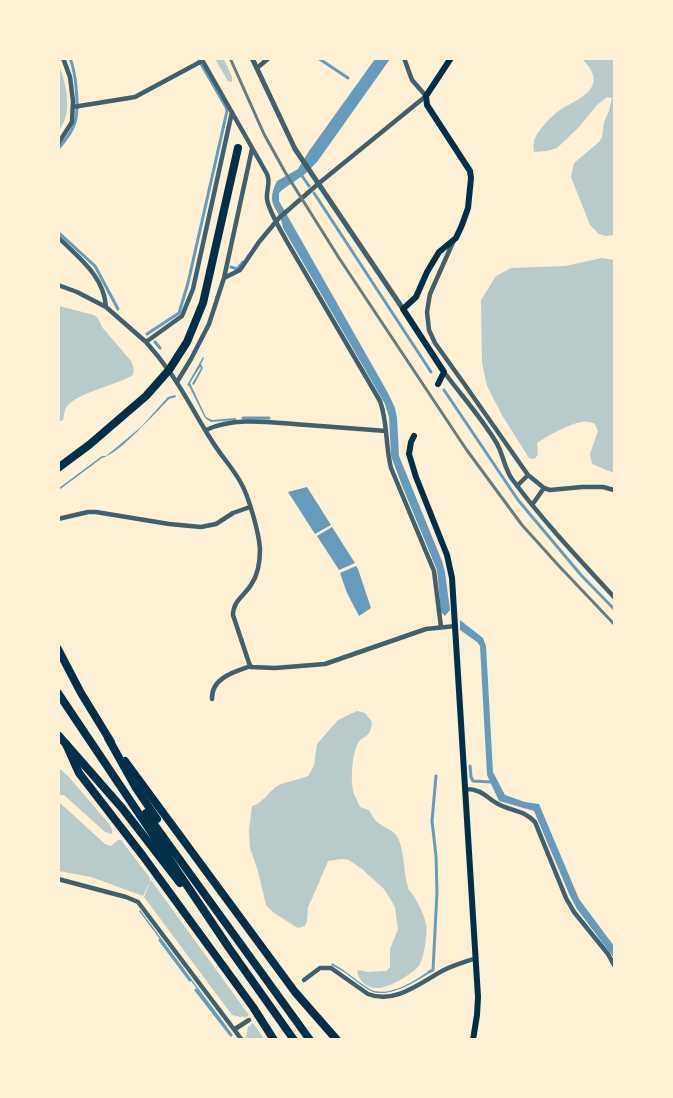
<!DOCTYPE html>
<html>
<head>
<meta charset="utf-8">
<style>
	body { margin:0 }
	#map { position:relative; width:673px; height:1098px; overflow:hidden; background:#fdf0d5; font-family:Jost,sans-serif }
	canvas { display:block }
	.frame { position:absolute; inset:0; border:60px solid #fdf0d5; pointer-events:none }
</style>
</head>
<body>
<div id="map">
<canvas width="673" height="1098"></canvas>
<div class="frame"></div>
</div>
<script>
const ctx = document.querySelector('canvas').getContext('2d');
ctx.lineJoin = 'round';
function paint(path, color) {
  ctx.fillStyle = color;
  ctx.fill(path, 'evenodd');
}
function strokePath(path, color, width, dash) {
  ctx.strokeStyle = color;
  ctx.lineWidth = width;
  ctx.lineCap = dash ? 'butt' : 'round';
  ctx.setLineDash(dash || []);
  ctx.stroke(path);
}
paint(new Path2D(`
	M215,59H224L232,77V82L228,81Z
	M582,59H614V235L606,236L599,234L590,225L571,177L574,163L599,142L602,137L604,122L609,111L612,98L607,97L597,105L578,128L557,148L547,151L534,152C534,149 533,146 534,142C535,133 553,114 560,110C575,100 602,92 591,70C589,66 585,62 582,59Z
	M58,62C64,78 71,101 65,119C64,123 61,127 59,131Z
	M602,258L614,260V473L592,464L590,454L598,431L595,424C591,422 586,421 581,422C569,424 547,436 537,443L538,455L534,459L529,458L503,417L487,386L482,363L481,300L496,276L511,268L565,266Z
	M59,306L94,315L98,318L102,327L131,361C134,367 134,370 133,375C118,385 70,394 65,410C64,413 64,416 63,420L59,422Z
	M357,711L365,713L372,722C370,741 363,733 357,745C352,756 350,782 354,794C356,798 358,803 360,807L369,810C371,813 373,818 376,821C383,828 393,829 398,838C405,853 403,872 408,887C409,892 410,890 413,895C417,900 425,917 426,924C428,932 424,957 420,964C414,974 387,989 376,988C367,988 359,981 357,972L358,970L368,972L386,971L390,967V949L398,929L395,907L389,897L384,889L362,869L349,860L342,859L328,861L314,894L308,907L307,921L305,926L298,928L274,913L266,905L258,871L250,848L249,830L252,806C264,803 268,791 279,785C288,781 299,780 308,776L314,766L317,744L338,720Z
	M59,768L68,776L110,825L112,830V834L105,832L64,795H61L59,797Z
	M59,802L105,844L111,846L118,840H121L150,878V882L143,896L91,877L59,871Z
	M151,880L249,1015L245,1018L243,1016L241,1017L232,1015L144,897Z
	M253,1023L264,1039H247L246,1038L248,1027Z`), '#b9caca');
paint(new Path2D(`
	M375,59H390L317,162L305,174L282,190L279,193V201L388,393L395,408L397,418L399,456L442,561L445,572L450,610L445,616L441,612L437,570L403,488L391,456L389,417L385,404L283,228C280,206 264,207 277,181L298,169L309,151Z
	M203,357L204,358L201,364L203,368L194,385L192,384L201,368L200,367L190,383L206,417L212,420L236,418V420L211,422L205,418L189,386L187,385Z
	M175,395L176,397L169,399C156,412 119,454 102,458L59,490V488L102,456H106L141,427L168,397Z
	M307,487L331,525L315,534L288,492Z
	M332,527L355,563L339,570L317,536Z
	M356,566L358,569L371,608L359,616L347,593L340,573Z
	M460,620L483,638L486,646L493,772L505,795L525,802L539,804L579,899L614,946V958L577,909L570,896L534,811L499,801L487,775L480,646L477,642L460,630Z
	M140,910L227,1027L226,1028L139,911Z
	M332,963C345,970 356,980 368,988C386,1000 415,981 430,970L433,971C416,981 386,1002 367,989C355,981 345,971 331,965Z`), '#669bbc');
strokePath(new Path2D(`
	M198,58L199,60
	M318,58L348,78
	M58,149C64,142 71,134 74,125C80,111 76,73 70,58
	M300,173L309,186
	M314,193L431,372
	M58,232L95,266L118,309
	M231,267L237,269L243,262
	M147,334L179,313L188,283L227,111L226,107L201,64
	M155,342L160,348
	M444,390L518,500L581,575L614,609
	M243,418H269
	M470,766L471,777L473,781L492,782
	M160,940L190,980
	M429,972L433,970L437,892L436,856L432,821L436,776
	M196,990L231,1035`), '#669bbc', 3);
strokePath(new Path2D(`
	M201,58L267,174C271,183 266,190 267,199C268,209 281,231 286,240L380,401C388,423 385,444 391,468L434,571L441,627
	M257,68L269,58
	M73,107L135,97L202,61
	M232,112L193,289L182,316L146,342C154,351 162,361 169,371C185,393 197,418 212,441C221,456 233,468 241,483C249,497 259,533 260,549C260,561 258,575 251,585C244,596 233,601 233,615L249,663L251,667L275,668L325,664L426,629L456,626
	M58,144L72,122L73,101L70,77L63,58
	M58,237C79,258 104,276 106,307
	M454,240L430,294L427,312L429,330L435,343L465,385L528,475L517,486
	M224,278L240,270L259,242L279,218L318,184L426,96L412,80L404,58
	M58,285L77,292L106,307L146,342
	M444,372C461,395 481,417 496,442C503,453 504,468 512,479C543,521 579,559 614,597
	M177,382L191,359L209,324L224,278L252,149
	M206,430C236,416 274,423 307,425C333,427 360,429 386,431
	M528,475L544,488L550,490L582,487H603L614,490
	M532,505L544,488
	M58,519L88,512H96L169,524L201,527L216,524L233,513L250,507
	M212,699C211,678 234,672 251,666
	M466,789C483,789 487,799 500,805C513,811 525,811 535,822L566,898L574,912L608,954L614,965
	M58,879L126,897L138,902L242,1040
	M304,980L320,968H331L368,994C395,1005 421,982 444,970C454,965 465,962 476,958
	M235,1029L249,1020`), '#3f606c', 4.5);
strokePath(new Path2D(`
	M252,58L295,149L403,309`), '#3f606c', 5);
strokePath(new Path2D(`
	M438,384L444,372L403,309L416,297L427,272L439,252L456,238L462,225L468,208L471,178L470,171L427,105L426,96L451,58
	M414,436L411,442L409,454L416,477L447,555L452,578L478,997L477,1015L473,1040`), '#003049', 6);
strokePath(new Path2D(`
	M58,468L89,445L146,396L169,370L187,342L203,303L238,148
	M58,649L81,693L111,742
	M58,735L66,744L79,773L143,856L253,1007L274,1040
	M125,761L295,992L337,1040`), '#003049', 8);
strokePath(new Path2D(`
	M58,693L229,948L294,1040
	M108,738L136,788L157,819
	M66,744L122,808L180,883
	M146,813L310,1040`), '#003049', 8);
strokePath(new Path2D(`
	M230,58L264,134L285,172L339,258L466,449L522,525L559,566L614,624`), '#657d81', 3);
</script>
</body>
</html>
